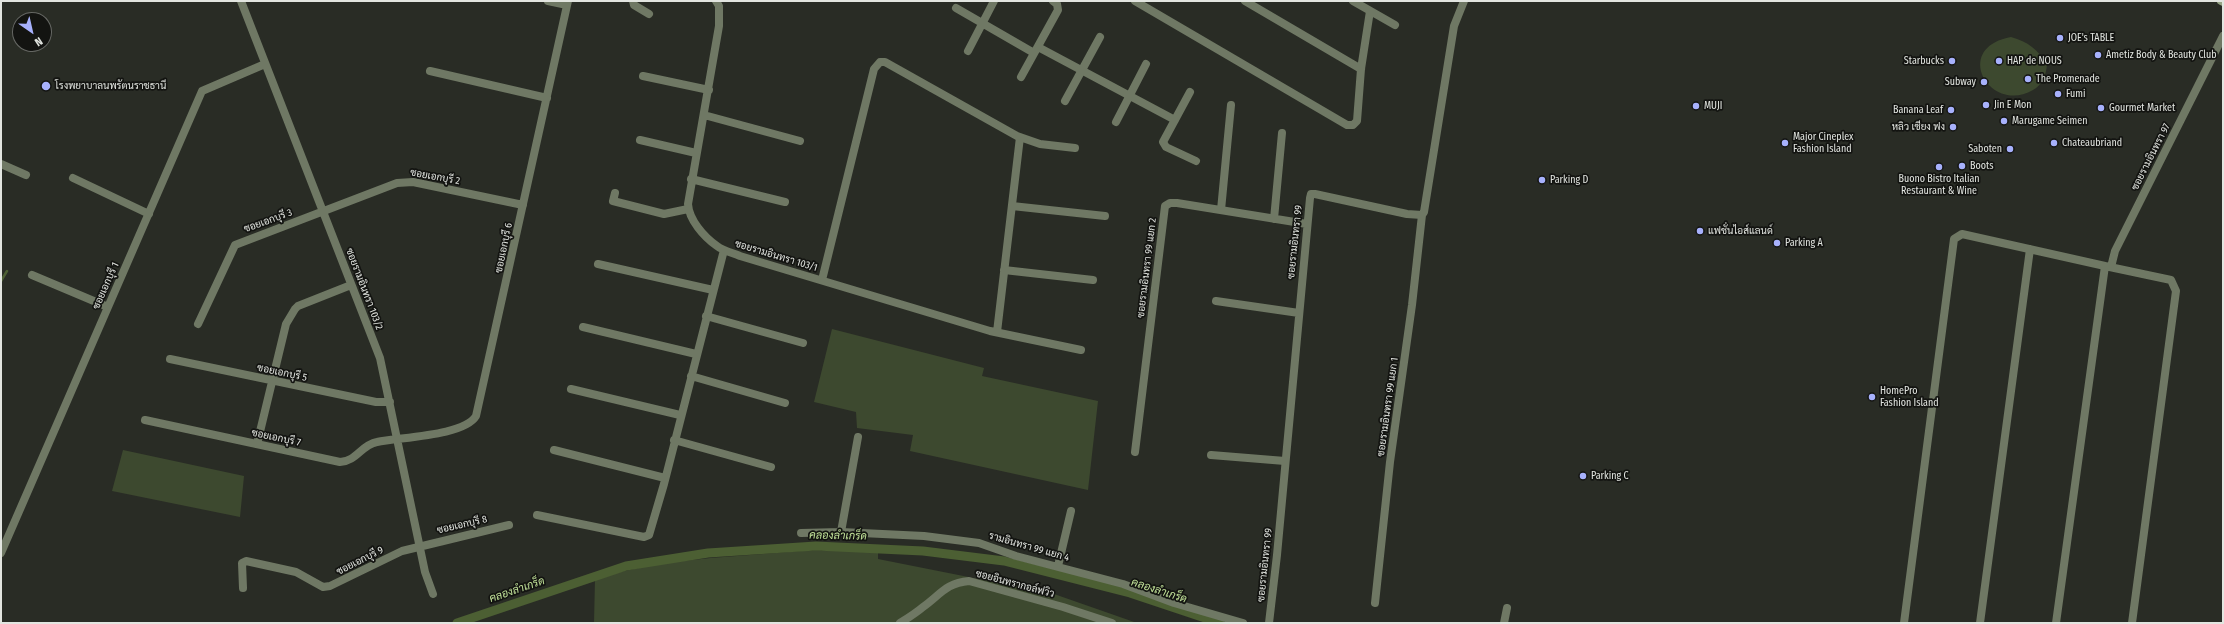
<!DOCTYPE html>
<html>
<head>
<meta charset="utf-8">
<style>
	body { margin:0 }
	#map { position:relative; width:2224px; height:624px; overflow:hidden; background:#292c25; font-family:"Fira Sans Condensed",sans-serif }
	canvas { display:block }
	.frame { position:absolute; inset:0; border:2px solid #e2e5e0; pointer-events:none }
	.north { position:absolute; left:12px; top:12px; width:40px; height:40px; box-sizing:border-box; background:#131411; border:1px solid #666864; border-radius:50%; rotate:146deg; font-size:11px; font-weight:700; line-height:16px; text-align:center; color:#e2e5e0 }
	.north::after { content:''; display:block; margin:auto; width:14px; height:18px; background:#a7b1fc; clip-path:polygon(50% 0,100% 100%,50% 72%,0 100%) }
</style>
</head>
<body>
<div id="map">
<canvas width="2224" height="624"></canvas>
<div class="frame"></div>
<div class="north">N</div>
</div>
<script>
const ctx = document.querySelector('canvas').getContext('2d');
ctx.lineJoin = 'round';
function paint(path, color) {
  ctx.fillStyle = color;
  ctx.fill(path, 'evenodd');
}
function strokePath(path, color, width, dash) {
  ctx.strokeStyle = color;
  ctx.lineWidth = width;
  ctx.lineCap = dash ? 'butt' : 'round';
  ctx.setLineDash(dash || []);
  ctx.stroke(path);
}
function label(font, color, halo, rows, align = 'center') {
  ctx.font = font + ' "Fira Sans Condensed",Sarabun,sans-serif';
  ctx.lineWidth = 3.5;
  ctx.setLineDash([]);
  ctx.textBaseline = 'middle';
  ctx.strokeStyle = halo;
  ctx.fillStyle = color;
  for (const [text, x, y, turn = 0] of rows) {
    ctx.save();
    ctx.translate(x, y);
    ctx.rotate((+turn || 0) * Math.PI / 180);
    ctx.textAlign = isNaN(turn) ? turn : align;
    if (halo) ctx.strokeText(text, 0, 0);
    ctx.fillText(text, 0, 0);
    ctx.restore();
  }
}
paint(new Path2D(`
	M2011,37C2028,42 2038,49 2047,65C2046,75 2042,85 2033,90C1990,115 1951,48 2011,37Z
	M832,329L984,368L982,376L1098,401L1088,490L910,451L913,435L857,428L856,412L814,402Z
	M123,450L244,476L240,517L112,491Z
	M802,551H878V559L1054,594L1137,623H594L595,579C661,558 733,557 802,551Z`), '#3d492f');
strokePath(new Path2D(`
	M1,281L7,271`), '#4c5f33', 2.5);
strokePath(new Path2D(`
	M457,623L626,566L708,553L816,546L923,551L1004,561L1130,593L1220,623`), '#4c5f33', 9);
strokePath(new Path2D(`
	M241,1L380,358L425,572L433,594
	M548,1L567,5
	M633,1L634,5L649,14
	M716,1L719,6V26L688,204C689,220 704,237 717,246C723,251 733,253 740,256L990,331L1081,350
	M1135,1L1347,125H1353L1357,121L1361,69L1370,11
	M1245,1L1361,69
	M1353,1L1395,25
	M956,8L1034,53
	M1038,47L1175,120
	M968,51L994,1
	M430,71L547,98
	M643,76L709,90
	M1021,77L1058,10L1057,4L1053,1
	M1190,92L1163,142L1166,147L1196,161
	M1065,101L1100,37
	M704,115L800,141
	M1116,122L1146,64
	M640,140L696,153
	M1,164L26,175
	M73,178L149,214
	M691,179L785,202
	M615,193L613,201L664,214L688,209
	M1012,206L1105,216
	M1221,210L1231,105
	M1274,219L1282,133
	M598,264L713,290
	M2111,267L2115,251L2223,36
	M1004,270L1093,280
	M32,275L108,307
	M822,280L874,69L880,62H885L1017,136L1040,144L1075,148
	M1216,301L1299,313
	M706,316L803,343
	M198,324L235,245L397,183L413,182L523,205
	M583,327L696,354
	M997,332L1020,137
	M170,359L376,402H390
	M691,376L785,403
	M571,389L680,415
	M145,420L340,462C357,461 361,445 377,442C400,437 464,436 476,416L568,1
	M674,440L771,467
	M257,444L286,324L295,309L298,306L351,285
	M554,450L665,478
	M1135,452L1165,206L1170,203H1177L1307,224
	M1211,455L1285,461
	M537,515L644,537L649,535L664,484L724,250
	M841,532L858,437
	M801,533L841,532L924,536L979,543L1016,556L1123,584L1174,603L1243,623
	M1,553L202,91L265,64
	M1058,566L1071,511
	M243,588L242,563L246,561L296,572L323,587L330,586L402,551L509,525
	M1375,603L1390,462L1412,305L1422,215
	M900,623C908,618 916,613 923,607C940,595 946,583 969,581L1063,607L1112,623
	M1269,623L1277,555L1310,198L1311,194H1315L1407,214L1422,215L1424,212L1454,26L1464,1
	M1504,623L1507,608
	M1904,623L1954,239L1962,234L2105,266
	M1980,623L2030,249
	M2056,623L2105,266L2171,280L2176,291L2132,623`), '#6f7864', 8);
strokePath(new Path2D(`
	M2221,1L2223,2`), '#95a484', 8);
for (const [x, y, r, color] of [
	[2060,38,4,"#a7b1fc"],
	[2098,55,4,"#a7b1fc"],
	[1952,61,4,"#a7b1fc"],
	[1999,61,4,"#a7b1fc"],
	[2028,79,4,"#a7b1fc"],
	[1984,82,4,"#a7b1fc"],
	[46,86,5,"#a7b1fc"],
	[2058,94,4,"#a7b1fc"],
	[1986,105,4,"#a7b1fc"],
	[1696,106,4,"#a7b1fc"],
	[2101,108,4,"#a7b1fc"],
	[1951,110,4,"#a7b1fc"],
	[2004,121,4,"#a7b1fc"],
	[1953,127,4,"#a7b1fc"],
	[1785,143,4,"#a7b1fc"],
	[2054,143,4,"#a7b1fc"],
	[2010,149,4,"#a7b1fc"],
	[1962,166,4,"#a7b1fc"],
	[1939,167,4,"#a7b1fc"],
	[1542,180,4,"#a7b1fc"],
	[1700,231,4,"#a7b1fc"],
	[1777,243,4,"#a7b1fc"],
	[1872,397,4,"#a7b1fc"],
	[1583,476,4,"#a7b1fc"]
]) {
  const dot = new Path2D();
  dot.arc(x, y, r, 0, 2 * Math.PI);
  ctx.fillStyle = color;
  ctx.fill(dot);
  strokePath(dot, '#131411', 1.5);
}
label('10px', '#e2e5e0', '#131411', [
	["JOE's TABLE",2068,38],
	["Ametiz Body & Beauty Club",2106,55],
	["Starbucks",1944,61,"right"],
	["HAP de NOUS",2007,61],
	["The Promenade",2036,79],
	["Subway",1976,82,"right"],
	["โรงพยาบาลนพรัตนราชธานี",55,86],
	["Fumi",2066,94],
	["Jin E Mon",1994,105],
	["MUJI",1704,106],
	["Gourmet Market",2109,108],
	["Banana Leaf",1943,110,"right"],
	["Marugame Seimen",2012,121],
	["หลิว เซียง ฟง",1945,127,"right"],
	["Major Cineplex",1793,137],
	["Fashion Island",1793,149],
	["Chateaubriand",2062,143],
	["Saboten",2002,149,"right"],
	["Boots",1970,166],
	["Buono Bistro Italian",1939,179,"center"],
	["Restaurant & Wine",1939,191,"center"],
	["Parking D",1550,180],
	["แฟชั่นไอส์แลนด์",1708,231],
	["Parking A",1785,243],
	["HomePro",1880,391],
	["Fashion Island",1880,403],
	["Parking C",1591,476]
], 'left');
label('10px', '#e2e5e0', '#131411', [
	["ซอยรามอินทรา 97",2151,157,-63],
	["ซอยเอกบุรี 2",435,177,10],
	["ซอยเอกบุรี 3",268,221,-20],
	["ซอยรามอินทรา 99",1295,242,-84],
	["ซอยเอกบุรี 6",504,248,-78],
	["ซอยรามอินทรา 103/1",776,256,17],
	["ซอยรามอินทรา 99 แยก 2",1147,268,-83],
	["ซอยเอกบุรี 1",106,286,-66],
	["ซอยรามอินทรา 103/2",364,289,69],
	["ซอยเอกบุรี 5",282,373,12],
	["ซอยรามอินทรา 99 แยก 1",1388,407,-82],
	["ซอยเอกบุรี 7",276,438,12],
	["ซอยเอกบุรี 8",462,525,-13],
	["รามอินทรา 99 แยก 4",1029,547,16],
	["ซอยเอกบุรี 9",360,561,-27],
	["ซอยรามอินทรา 99",1265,565,-84],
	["ซอยอินทรากอล์ฟวิว",1015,584,15]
]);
label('italic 11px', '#c1e199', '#131411', [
	["คลองลำเกร็ด",838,536,1],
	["คลองลำเกร็ด",517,590,-19],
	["คลองลำเกร็ด",1159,591,18]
]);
</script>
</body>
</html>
